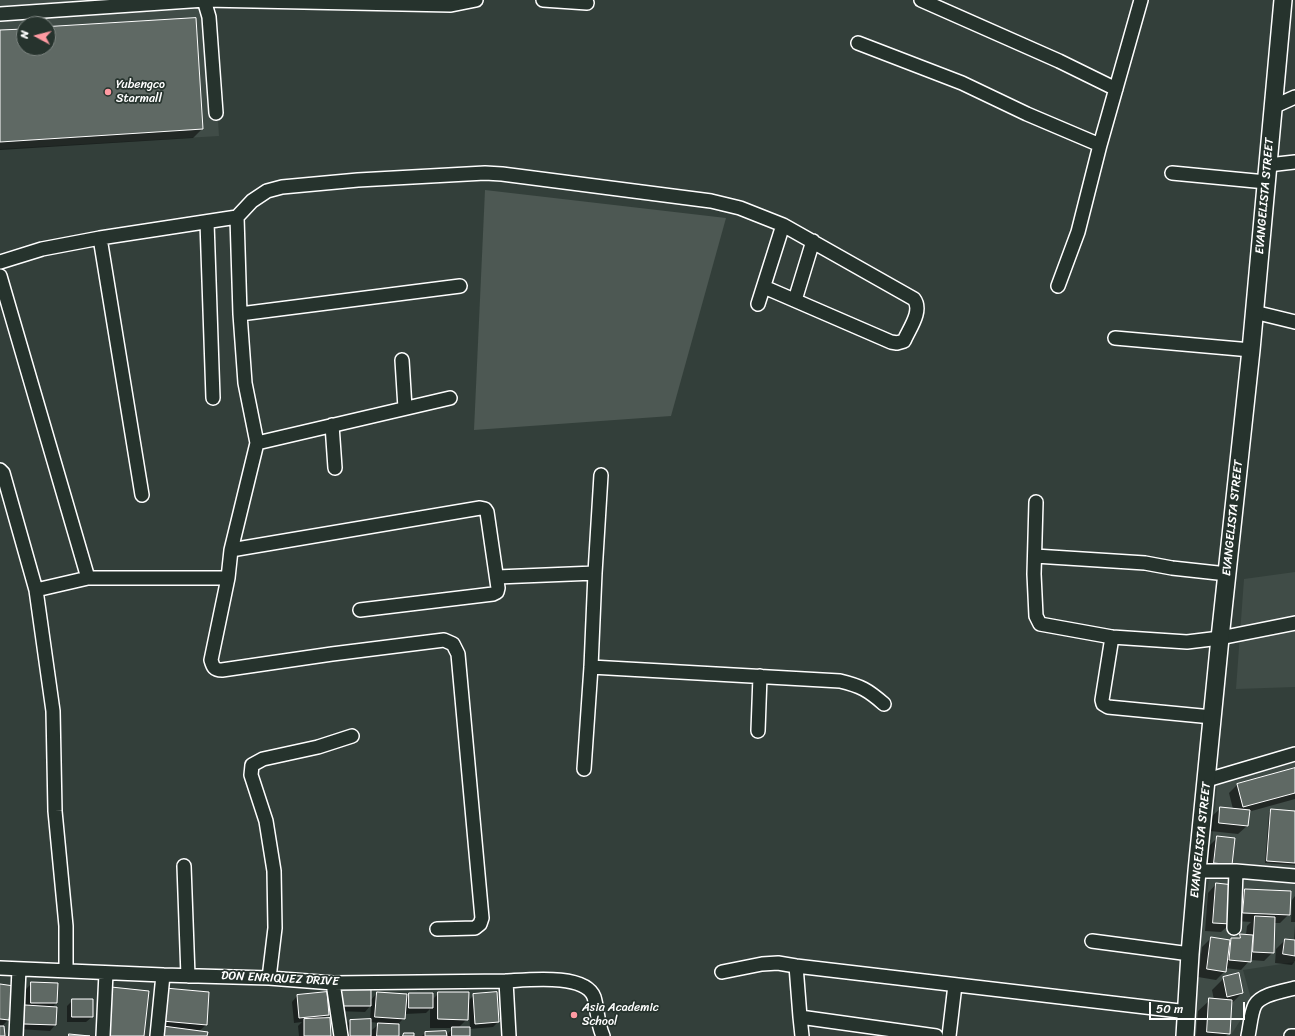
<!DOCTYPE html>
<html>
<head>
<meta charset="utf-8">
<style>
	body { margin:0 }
	#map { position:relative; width:1295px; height:1036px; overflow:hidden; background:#333f3a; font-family:Sriracha,sans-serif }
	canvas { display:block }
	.north { position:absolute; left:16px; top:16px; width:40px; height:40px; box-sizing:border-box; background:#26332d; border:1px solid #7d8581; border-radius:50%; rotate:277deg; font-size:11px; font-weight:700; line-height:16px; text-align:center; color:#fff }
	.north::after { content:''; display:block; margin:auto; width:14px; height:18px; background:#ff9aa2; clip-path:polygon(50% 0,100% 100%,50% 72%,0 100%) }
	.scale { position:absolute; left:1149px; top:1002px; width:96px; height:18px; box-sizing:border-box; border:2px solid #fff; border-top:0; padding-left:5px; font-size:12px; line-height:14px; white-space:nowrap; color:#fff; -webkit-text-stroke:3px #26332d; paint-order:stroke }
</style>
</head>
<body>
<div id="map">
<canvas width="1295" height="1036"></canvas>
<div class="north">N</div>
<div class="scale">50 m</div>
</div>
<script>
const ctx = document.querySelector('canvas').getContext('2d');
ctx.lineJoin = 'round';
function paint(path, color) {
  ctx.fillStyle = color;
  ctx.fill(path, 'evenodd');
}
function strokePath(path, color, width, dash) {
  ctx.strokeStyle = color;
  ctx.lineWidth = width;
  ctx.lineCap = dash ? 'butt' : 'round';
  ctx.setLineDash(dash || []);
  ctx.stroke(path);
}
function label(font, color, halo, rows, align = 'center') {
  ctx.font = font + ' Sriracha,sans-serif';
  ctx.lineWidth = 3.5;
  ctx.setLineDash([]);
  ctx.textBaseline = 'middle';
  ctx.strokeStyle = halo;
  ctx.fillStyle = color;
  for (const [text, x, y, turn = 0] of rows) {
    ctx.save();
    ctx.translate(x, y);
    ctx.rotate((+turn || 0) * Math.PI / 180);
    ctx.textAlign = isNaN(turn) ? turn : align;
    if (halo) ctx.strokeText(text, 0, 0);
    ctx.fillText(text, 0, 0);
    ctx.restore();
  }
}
paint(new Path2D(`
	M0,0H210L219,136L0,149ZM24,24H48V48H24Z
	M1295,572V687L1236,689L1244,579Z
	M1295,762V962L1243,970L1252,1002L1231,1035L1190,1036L1210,870L1217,785Z`), '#404c47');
paint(new Path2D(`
	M485,190L726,218L671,416L474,430Z`), '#4d5853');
paint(new Path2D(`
	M48,28L202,129L193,138L0,150V31L24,30V48H48Z
	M1295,769V799L1248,812L1247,826L1238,834L1210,831L1212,816L1221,808L1233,809L1229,793L1237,785Z
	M1271,810L1295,812V865L1265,863L1269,813Z
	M1218,837L1231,865L1206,872L1209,846Z
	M1216,884L1230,924L1221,932L1205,931L1208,893Z
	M1245,890L1289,914L1280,923H1274L1273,952L1264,961L1250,960L1241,970L1225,968V971L1216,980L1198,977L1202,947L1211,938L1230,941L1232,939H1236L1241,935H1246L1247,926L1251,922L1235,921L1236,899Z
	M1295,896V922H1291L1292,900Z
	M1295,925V961L1292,965L1275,963L1276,949L1285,940L1294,941Z
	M1224,978L1242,993L1231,1004L1229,1033L1226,1036H1196L1198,1011L1210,1000H1214L1212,990Z
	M32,983L56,1003L52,1008H56L55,1025L50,1031L19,1029V1012L26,1006V989Z
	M0,985L12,986L8,1020L1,1027L4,1036H0Z
	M335,993L370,1001L377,993L406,997L409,994L432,1000L439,993L467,1002L474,995L498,1022L493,1027L469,1029V1036H422L425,1033L446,1036L453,1028H430V1009L426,1013L405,1014L404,1018L398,1024V1036H372V1030L380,1023L370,1022V1036H345V1026L350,1021L370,1020L371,1005L365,1012L335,1011ZM467,1011H469L470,1028H458L467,1019Z
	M297,996L328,1015L324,1019L330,1036H299L298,1026L302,1022L294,1023L292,1002Z
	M156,998L206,1025L198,1032L206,1036H155Z
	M73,1000L92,1017L86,1022H67V1006Z`), '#0007');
const building = new Path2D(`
	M196,18L203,129L0,142V30L24,29V48H48V27Z
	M1295,768V793L1243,807L1237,784Z
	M1220,807L1250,810L1248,826L1219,823Z
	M1271,809L1295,811V863L1267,861Z
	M1217,836L1235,838L1232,865L1214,863Z
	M1216,883L1234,885L1231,924L1213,923Z
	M1245,889L1291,891L1290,915L1243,913Z
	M1255,916L1275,917L1274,953L1253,952Z
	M1240,934L1253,935L1251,962L1229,960L1231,938H1240Z
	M1211,937L1230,940L1226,972L1207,969Z
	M1285,939L1295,940V956L1283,954Z
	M1239,973L1243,993L1227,997L1223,977Z
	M31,982L58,983L57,1003H31Z
	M0,984L14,986L9,1020L0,1019Z
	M340,986L371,987V1006H340Z
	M111,987L149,991L144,1036H106Z
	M165,988L209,992L207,1025L162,1021Z
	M327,992L329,1015L299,1018L297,995Z
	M377,992L407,994L405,1019L375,1017Z
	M438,992H469L468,1020L438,1019Z
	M497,992L499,1022L475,1024L473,994Z
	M409,993H433V1008H409Z
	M1209,998L1232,1000L1230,1034L1207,1032Z
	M72,999H93V1017H72Z
	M25,1005L57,1007L56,1025L24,1024Z
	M330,1018L331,1036H304V1019Z
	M371,1019V1036H350V1020Z
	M378,1023L399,1024V1036H377Z
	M0,1026H4L5,1036H0Z
	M163,1026L208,1032L207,1036H162Z
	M452,1027H470V1036H452Z
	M446,1031L447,1036H425V1032Z
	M404,1033H414V1036H403Z
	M69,1034L90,1036H69Z`);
paint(building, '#5f6964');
strokePath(building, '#fff', 1);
const minor = new Path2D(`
	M204,0L209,17L216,113
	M543,0L587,3
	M921,0L1059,61L1116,89
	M0,14L205,0L451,5L476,0
	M858,43L962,83L1027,114L1100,145
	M1273,107L1295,97
	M1268,165L1295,162
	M1172,173L1266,182
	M237,217L240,314L245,383L257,443L450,398
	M207,222L213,398
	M100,238L142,495
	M0,262L42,249L100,238L237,217L252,201L267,191L282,187L358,180L485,173L502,174L711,201L740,208L783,225L914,299C923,311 909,329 904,341L897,343L891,342L764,287
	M0,276L88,578H228
	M1058,286L1078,232L1100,145L1141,0
	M795,300L813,241
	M758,304L783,225
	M1254,312L1295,322
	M240,314L460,286
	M1115,338L1251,350
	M402,360L405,408
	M332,425L335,468
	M257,443L231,550L228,578L211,660C213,667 214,670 222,670L332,654L444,640L453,644L458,654L482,918L480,924L475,928L437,929
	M0,470L3,473L36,590L88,578
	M1036,502L1034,574L1036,616L1040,624L1112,637L1187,642L1220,638L1295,623
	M231,550L480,508L485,509L487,512L498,588L497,592L493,594L360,610
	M1035,556L1145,563L1172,568L1227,574
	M595,573L601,475
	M497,577L595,573L591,667L584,769
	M36,590L53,711L55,811L66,926V971
	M1112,637L1102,700L1103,704L1108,707L1212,717
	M591,667L840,681C861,686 868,690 884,704
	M758,731L760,676
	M1207,780L1295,754
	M184,866L188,976
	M1197,871H1236L1295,876
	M1234,928L1236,871
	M1092,941L1190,954
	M796,966L800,1017L802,1036
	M0,968L163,975L269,978L333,983L506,981L509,1036
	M722,972L762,964L778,963L796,966L1188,1012
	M269,978L275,928L274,871L266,821L251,775L252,765L263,759L318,747L352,736
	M506,981C527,980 585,973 594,997C598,1010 597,1023 603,1036
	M333,983L341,1036
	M800,1017L936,1036
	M16,1036L19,969
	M103,1036L106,973
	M157,1036L163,975
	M949,1036L955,985
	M1248,1036C1250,1027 1251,1012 1255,1005C1261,994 1284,991 1295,988
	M1291,1036H1295`);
const major = new Path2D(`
	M1185,1036L1190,954L1197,871L1220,638L1251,350L1283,0`);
strokePath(minor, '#fff', 16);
strokePath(major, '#fff', 20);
strokePath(minor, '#26332d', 13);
strokePath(major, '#26332d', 17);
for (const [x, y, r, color] of [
	[108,92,4,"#ff9aa2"],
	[574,1015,4,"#ff9aa2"]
]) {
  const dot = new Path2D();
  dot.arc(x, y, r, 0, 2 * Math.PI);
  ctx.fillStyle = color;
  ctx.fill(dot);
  strokePath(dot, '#26332d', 1.5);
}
label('12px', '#fff', '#26332d', [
	["Yubengco",116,85],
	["Starmall",116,99],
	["Asia Academic",582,1008],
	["School",582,1022]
], 'left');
label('12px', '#fff', '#26332d', [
	["EVANGELISTA STREET",1265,196,-85],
	["EVANGELISTA STREET",1233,518,-84],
	["EVANGELISTA STREET",1201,840,-84],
	["DON ENRIQUEZ DRIVE",280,979,3]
]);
</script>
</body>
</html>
